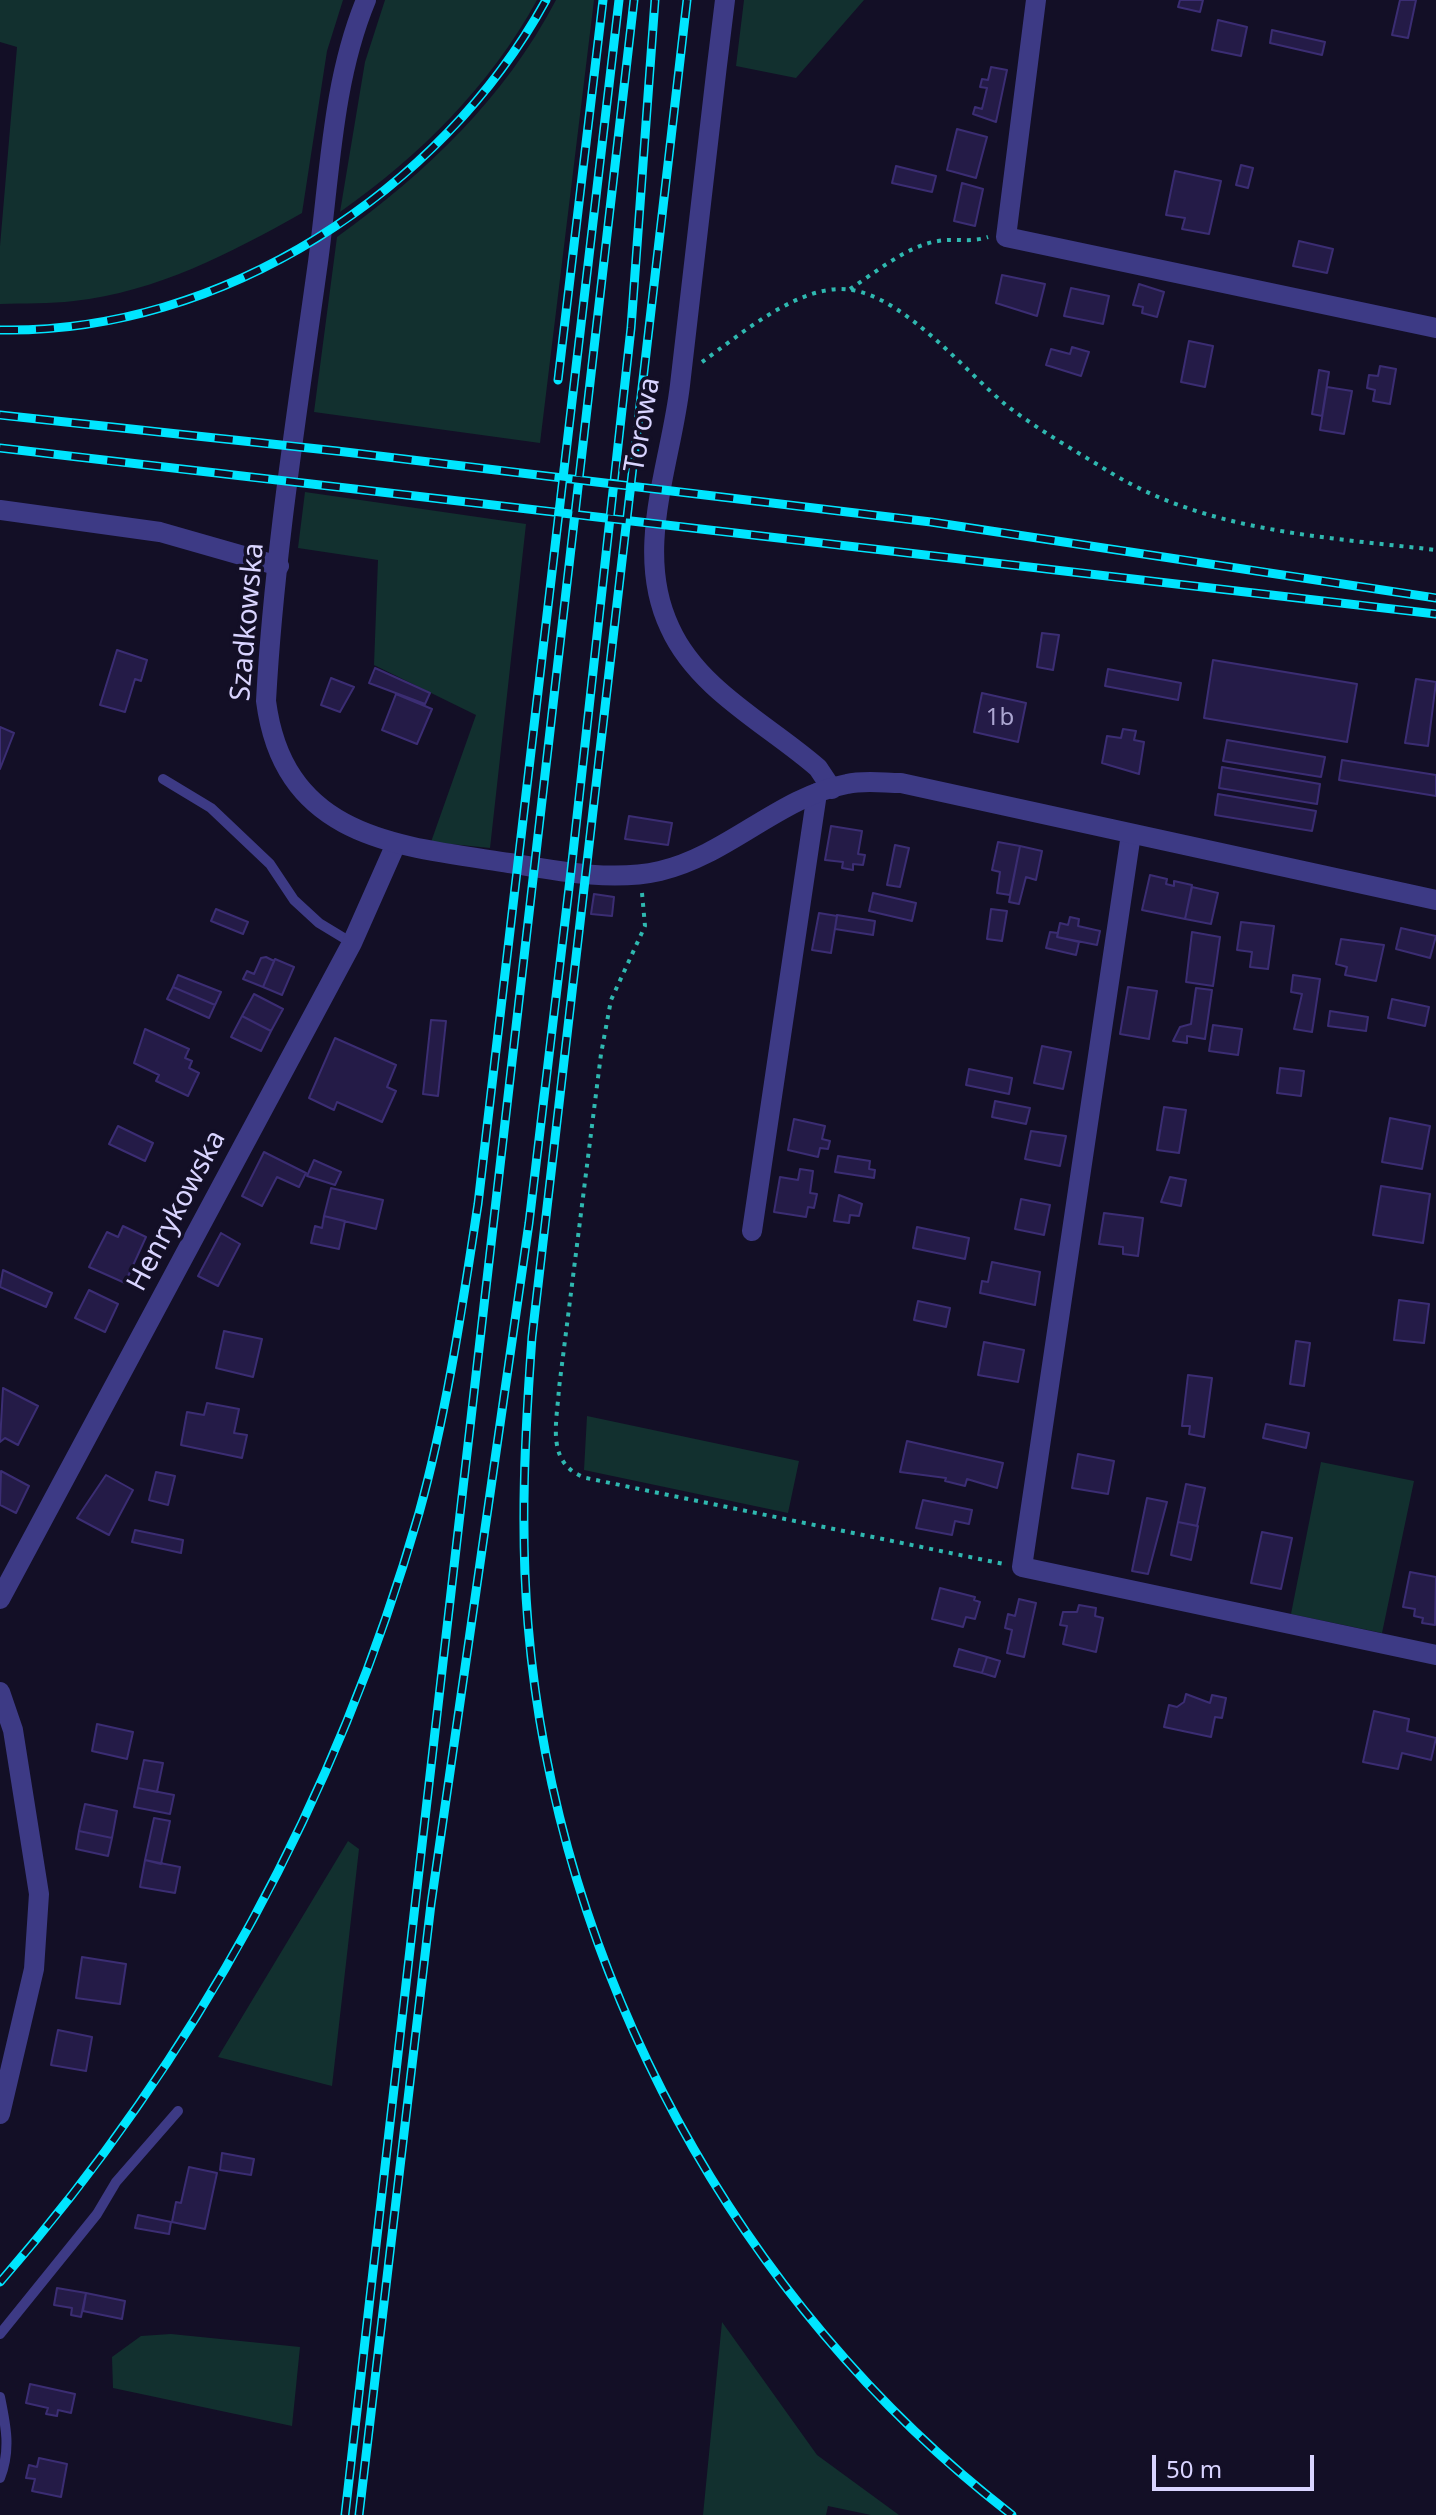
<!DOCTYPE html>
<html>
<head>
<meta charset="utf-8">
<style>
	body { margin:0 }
	#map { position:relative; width:1436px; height:2515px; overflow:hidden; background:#130f26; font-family:"Noto Sans",sans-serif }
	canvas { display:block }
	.scale { position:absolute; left:1152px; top:2455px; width:162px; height:36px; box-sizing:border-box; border:4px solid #d9d4ff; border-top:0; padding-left:10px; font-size:24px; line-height:28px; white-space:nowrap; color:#d9d4ff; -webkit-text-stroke:6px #130f26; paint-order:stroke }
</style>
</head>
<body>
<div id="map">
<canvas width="1436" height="2515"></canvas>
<div class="scale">50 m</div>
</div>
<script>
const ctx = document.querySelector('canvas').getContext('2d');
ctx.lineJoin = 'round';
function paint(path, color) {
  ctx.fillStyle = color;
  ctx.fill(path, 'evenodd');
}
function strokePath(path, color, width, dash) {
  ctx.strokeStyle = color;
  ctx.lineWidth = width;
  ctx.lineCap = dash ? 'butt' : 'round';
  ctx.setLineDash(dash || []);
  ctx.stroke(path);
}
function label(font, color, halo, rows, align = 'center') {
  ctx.font = font + ' "Noto Sans",sans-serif';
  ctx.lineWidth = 7;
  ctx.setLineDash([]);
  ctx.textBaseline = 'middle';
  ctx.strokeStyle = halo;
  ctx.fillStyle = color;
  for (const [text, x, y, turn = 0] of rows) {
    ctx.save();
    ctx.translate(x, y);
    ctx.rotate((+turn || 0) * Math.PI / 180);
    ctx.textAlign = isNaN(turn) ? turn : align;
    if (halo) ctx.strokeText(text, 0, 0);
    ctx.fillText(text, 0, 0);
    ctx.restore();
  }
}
paint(new Path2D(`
	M0,0H343L327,51L302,213C231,253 156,292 74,301C50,304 24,303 0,304V246L17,47L0,42Z
	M385,0H537C490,86 420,156 340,212L365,62Z
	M556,0H594L540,443L314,412L337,237C427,172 504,99 556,0Z
	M744,0H864L796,78L736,66Z
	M305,492L526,524L490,848L431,842L476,715L374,665L378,560L298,548Z
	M587,1416L799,1461L788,1513L584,1470Z
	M1321,1462L1414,1481L1382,1633L1291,1614Z
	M348,1841L359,1849L332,2086L218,2057Z
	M722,2322L817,2455L899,2515H871L828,2506L826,2515H703Z
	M171,2334L300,2347L292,2426L113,2388L112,2357L141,2336Z`), '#12302f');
const building = new Path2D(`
	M1180,0H1203L1200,12L1178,7Z
	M1400,0H1416L1408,38L1392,35Z
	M1218,20L1247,27L1241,56L1212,50Z
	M1272,30L1325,42L1322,55L1270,43Z
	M991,67L1007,70L996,122L973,114L975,107L982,109L987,88L980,87L982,79L988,80Z
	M957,129L987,137L976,178L947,170Z
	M1241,165L1253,168L1248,188L1236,185Z
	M896,166L936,176L932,192L892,183Z
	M1175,171L1221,181L1209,234L1182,229L1185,218L1166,215Z
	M962,183L983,189L975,226L954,221Z
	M1299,241L1333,249L1327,273L1293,266Z
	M1002,275L1045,284L1037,316L996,303Z
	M1139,284L1164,292L1157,317L1142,313L1143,307L1133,305Z
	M1071,288L1109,296L1103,324L1064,316Z
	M1189,341L1213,346L1205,387L1181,382Z
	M1072,347L1089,352L1081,376L1046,365L1051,349L1070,354Z
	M1380,366L1396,369L1390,404L1373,401L1375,390L1367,388L1369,375L1378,376Z
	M1319,370L1329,372L1322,416L1312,414Z
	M1327,387L1352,391L1344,434L1320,430Z
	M1042,633L1059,635L1053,670L1037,667Z
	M117,650L147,660L141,681L135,679L125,712L100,705Z
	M1213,660L1357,684L1347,742L1204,718Z
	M375,668L430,693L425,704L369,683Z
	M1108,669L1181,683L1178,700L1105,686Z
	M331,678L354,687L340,712L321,705Z
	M1416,679L1436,682L1428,746L1405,743Z
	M982,693L1026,703L1018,742L974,732Z
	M396,694L432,709L417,744L382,730Z
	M0,727L14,733L0,769Z
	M1123,729L1136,731L1134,740L1144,742L1139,774L1102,763L1107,736L1121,738Z
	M1227,740L1325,757L1321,777L1223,761Z
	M1342,760L1436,775V796L1339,780Z
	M1222,767L1320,784L1317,804L1219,788Z
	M1218,794L1316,811L1312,831L1215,815Z
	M629,816L672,823L668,845L625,839Z
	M831,826L862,831L858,854L865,855L863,865L853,864V870L842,868L843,862L825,860Z
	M998,842L1020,846L1010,895L997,893L1000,872L992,870Z
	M895,845L909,848L900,887L887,885Z
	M1020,846L1042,851L1036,880L1026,877L1019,904L1009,902Z
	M1150,875L1167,879L1166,884L1174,886V881L1192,885L1185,919L1142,910Z
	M1192,887L1218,893L1211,924L1185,919Z
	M873,893L916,903L912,921L869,911Z
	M594,894L614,897L612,916L591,914Z
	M216,909L248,922L243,934L211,921Z
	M991,909L1007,911L1002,941L987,939Z
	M819,913L837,916L831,953L812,950Z
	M837,915L875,921L873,935L835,929Z
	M1070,917L1079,919L1078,926L1100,931L1097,945L1057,937L1060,923L1068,925Z
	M1241,922L1274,926L1268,969L1250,967L1252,952L1237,950Z
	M1401,928L1436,936L1430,958L1396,949Z
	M1050,932L1058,933L1057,937L1079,942L1076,955L1046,948Z
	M1192,932L1220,937L1213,986L1186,982Z
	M1341,939L1384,945L1376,981L1345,975L1347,967L1336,964Z
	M266,957L274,961L263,987L243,979L247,971L254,974L261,958Z
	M275,959L294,967L282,995L263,987Z
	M178,975L221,992L215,1005L173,987Z
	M1293,975L1320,979L1312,1032L1294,1029L1302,994L1291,992Z
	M173,987L215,1005L209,1018L167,999Z
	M1128,987L1157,991L1149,1039L1120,1034Z
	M1196,988L1212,990L1205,1039L1187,1036V1043L1173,1041L1180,1027L1191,1024Z
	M254,994L283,1009L271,1031L242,1016Z
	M1392,999L1429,1007L1425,1026L1388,1018Z
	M1330,1011L1368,1017L1366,1031L1328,1026Z
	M242,1016L271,1031L261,1051L231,1037Z
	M431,1020L446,1021L438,1096L423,1094Z
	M1213,1025L1242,1029L1238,1055L1209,1051Z
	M145,1029L189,1049L185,1058L192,1061L189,1068L199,1073L188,1096L156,1081L159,1075L134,1063Z
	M335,1038L396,1065L387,1087L396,1091L382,1122L337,1102L334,1110L309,1098Z
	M1042,1046L1071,1052L1063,1089L1034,1083Z
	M1280,1068L1304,1071L1301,1096L1277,1093Z
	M969,1069L1012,1078L1009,1094L966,1085Z
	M995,1101L1030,1108L1026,1124L992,1117Z
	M1164,1107L1186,1110L1179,1153L1157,1150Z
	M1390,1118L1430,1126L1422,1169L1382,1162Z
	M794,1119L825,1126L822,1139L830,1141L828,1149L820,1148L818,1157L788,1150Z
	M118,1126L153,1143L145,1161L109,1144Z
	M1031,1131L1066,1136L1060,1166L1025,1159Z
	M264,1152L306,1173L299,1187L277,1177L262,1206L242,1196Z
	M838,1156L870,1161L869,1169L875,1170L874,1178L835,1172Z
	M314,1160L341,1172L335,1185L307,1176Z
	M800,1169L813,1171L810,1193L817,1194L814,1208L808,1207L806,1217L774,1212L780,1177L798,1180Z
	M1170,1177L1186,1180L1181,1206L1161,1202Z
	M1381,1186L1430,1194L1423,1243L1373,1235Z
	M331,1188L383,1200L376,1229L324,1216Z
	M839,1195L862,1204L859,1216L850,1215L849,1223L834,1221Z
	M1021,1199L1050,1205L1044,1235L1015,1229Z
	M1104,1213L1143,1218L1138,1256L1123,1254V1247L1099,1244Z
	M324,1216L345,1221L339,1249L311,1243L315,1226L322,1228Z
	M123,1226L146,1237L125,1283L89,1267L107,1232L118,1237Z
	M917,1227L969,1238L965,1259L913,1248Z
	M221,1233L240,1244L218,1286L198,1276Z
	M992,1262L1040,1272L1035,1305L980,1293L982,1281L988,1282Z
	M3,1270L52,1293L46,1307L0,1287Z
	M89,1290L118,1304L105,1332L75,1318Z
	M1399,1300L1429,1304L1424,1343L1394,1340Z
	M918,1301L950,1308L946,1327L914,1320Z
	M224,1331L262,1339L253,1377L216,1368Z
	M1296,1341L1310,1343L1304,1386L1290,1384Z
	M984,1342L1024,1350L1018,1382L978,1375Z
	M1188,1375L1212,1378L1204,1437L1189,1434L1190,1426H1182Z
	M3,1388L38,1406L18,1445L5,1438L0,1442Z
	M207,1403L239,1409L234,1433L247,1435L242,1458L181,1445L187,1412L204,1415Z
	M1266,1424L1309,1433L1306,1448L1263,1438Z
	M907,1441L1003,1463L997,1488L967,1479L965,1486L945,1481L946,1478L900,1472Z
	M1078,1454L1114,1461L1108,1494L1072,1488Z
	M1,1471L29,1486L16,1513L0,1505Z
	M156,1472L175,1476L168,1505L149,1500Z
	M106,1475L133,1490L109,1535L77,1518Z
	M1186,1484L1205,1488L1197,1526L1178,1522Z
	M1147,1498L1167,1502L1148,1574L1132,1571Z
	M923,1500L972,1510L969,1524L955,1521L952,1535L916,1528Z
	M1178,1522L1198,1526L1191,1560L1171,1555Z
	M135,1530L183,1540L181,1553L132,1542Z
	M1262,1532L1292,1538L1281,1589L1251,1583Z
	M1410,1572L1436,1577L1435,1625L1422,1623L1423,1618L1414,1616L1415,1609L1403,1607Z
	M940,1588L975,1597L974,1600L980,1602L975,1619L966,1617L963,1627L932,1619Z
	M1019,1599L1036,1603L1024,1657L1007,1653L1012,1630L1005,1628L1008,1614L1015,1616Z
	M1079,1605L1096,1608L1095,1616L1103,1618L1096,1652L1063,1644L1067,1626L1060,1625L1063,1612H1077Z
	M959,1649L987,1657L982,1673L954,1666Z
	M987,1657L1000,1661L995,1677L982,1673Z
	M1186,1694L1210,1703L1212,1695L1226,1698L1222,1718L1215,1717L1211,1737L1164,1727L1169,1705L1177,1707L1184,1702Z
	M1374,1711L1409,1719L1407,1731L1436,1738L1431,1760L1402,1753L1398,1769L1363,1762Z
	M97,1724L133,1732L127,1759L92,1751Z
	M144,1760L163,1763L157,1792L138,1788Z
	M138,1788L174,1795L170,1814L134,1807Z
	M85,1804L117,1811L112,1838L79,1831Z
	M154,1818L170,1821L161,1864L145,1860Z
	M79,1831L112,1838L108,1856L76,1849Z
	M145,1860L180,1867L175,1893L140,1887Z
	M82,1957L126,1964L120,2004L76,1998Z
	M58,2030L92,2037L86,2071L51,2065Z
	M222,2153L254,2159L251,2175L220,2170Z
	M189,2167L217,2173L205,2229L172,2222L176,2202L181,2203Z
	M138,2215L171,2222L169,2234L135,2228Z
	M57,2288L86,2293L81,2317L71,2315L72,2308L54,2305Z
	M86,2293L125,2301L122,2319L83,2311Z
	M30,2384L75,2394L71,2413L58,2410L57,2416L46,2414L48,2408L26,2403Z
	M39,2458L67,2464L61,2497L32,2491L35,2479L26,2478L29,2465L37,2467Z`);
paint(building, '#241b47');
strokePath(building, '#3b2d73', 2);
strokePath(new Path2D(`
	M850,289C876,272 907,246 938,241C955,238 970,243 988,237
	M702,362C740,335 802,281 852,290C906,299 964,370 1006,405C1037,429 1074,450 1108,471C1206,532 1325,537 1436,550
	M642,893L645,926L611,1000L601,1054L559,1388C557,1423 545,1464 586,1478L1004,1564`), '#2fb8b0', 4, [4, 6]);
strokePath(new Path2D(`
	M163,779L211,808L270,864L294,900L319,923L352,943
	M0,2334L97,2214L116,2182L178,2111
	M0,2397C6,2426 11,2450 0,2478`), '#3d3a85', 10);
strokePath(new Path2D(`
	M725,0C709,128 695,256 680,385C671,464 633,551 670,628C698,690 769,725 818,768L832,789
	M1036,0L1006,237L1436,328
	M0,510L160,532L279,566
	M1131,834L1022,1567L1436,1655
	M752,1231L817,793
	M0,1599L352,943L395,846
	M0,1692L13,1730L39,1894L34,1969L0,2114`), '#3d3a85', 20);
strokePath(new Path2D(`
	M366,0C332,82 330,175 318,262C298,407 274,554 266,701C284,839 398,846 509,863C557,871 612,882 660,871C728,855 779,797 847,784C864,780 884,783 901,783L1436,900`), '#3d3a85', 20);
const rail = new Path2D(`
	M687,0L532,1337C525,1433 520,1528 528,1624C556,1970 737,2303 1012,2515
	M0,330C222,334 441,191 546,0
	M558,380L603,0
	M0,415L337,451L931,522L1436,598
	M0,448L1436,614
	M0,2282C195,2059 337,1799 419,1513C447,1412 462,1308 478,1204L619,0
	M345,2515L634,0
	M359,2515L431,1904L529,1223L571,871L631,328L655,0`);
strokePath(rail, '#00e5ff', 9);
strokePath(rail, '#130f26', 6, [18]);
label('24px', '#aca6d1', null, [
	["1b",1000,718]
]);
label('28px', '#d9d4ff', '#130f26', [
	["Torowa",643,425,-80],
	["Szadkowska",248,622,-85],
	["Henrykowska",177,1211,-62]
]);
</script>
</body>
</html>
